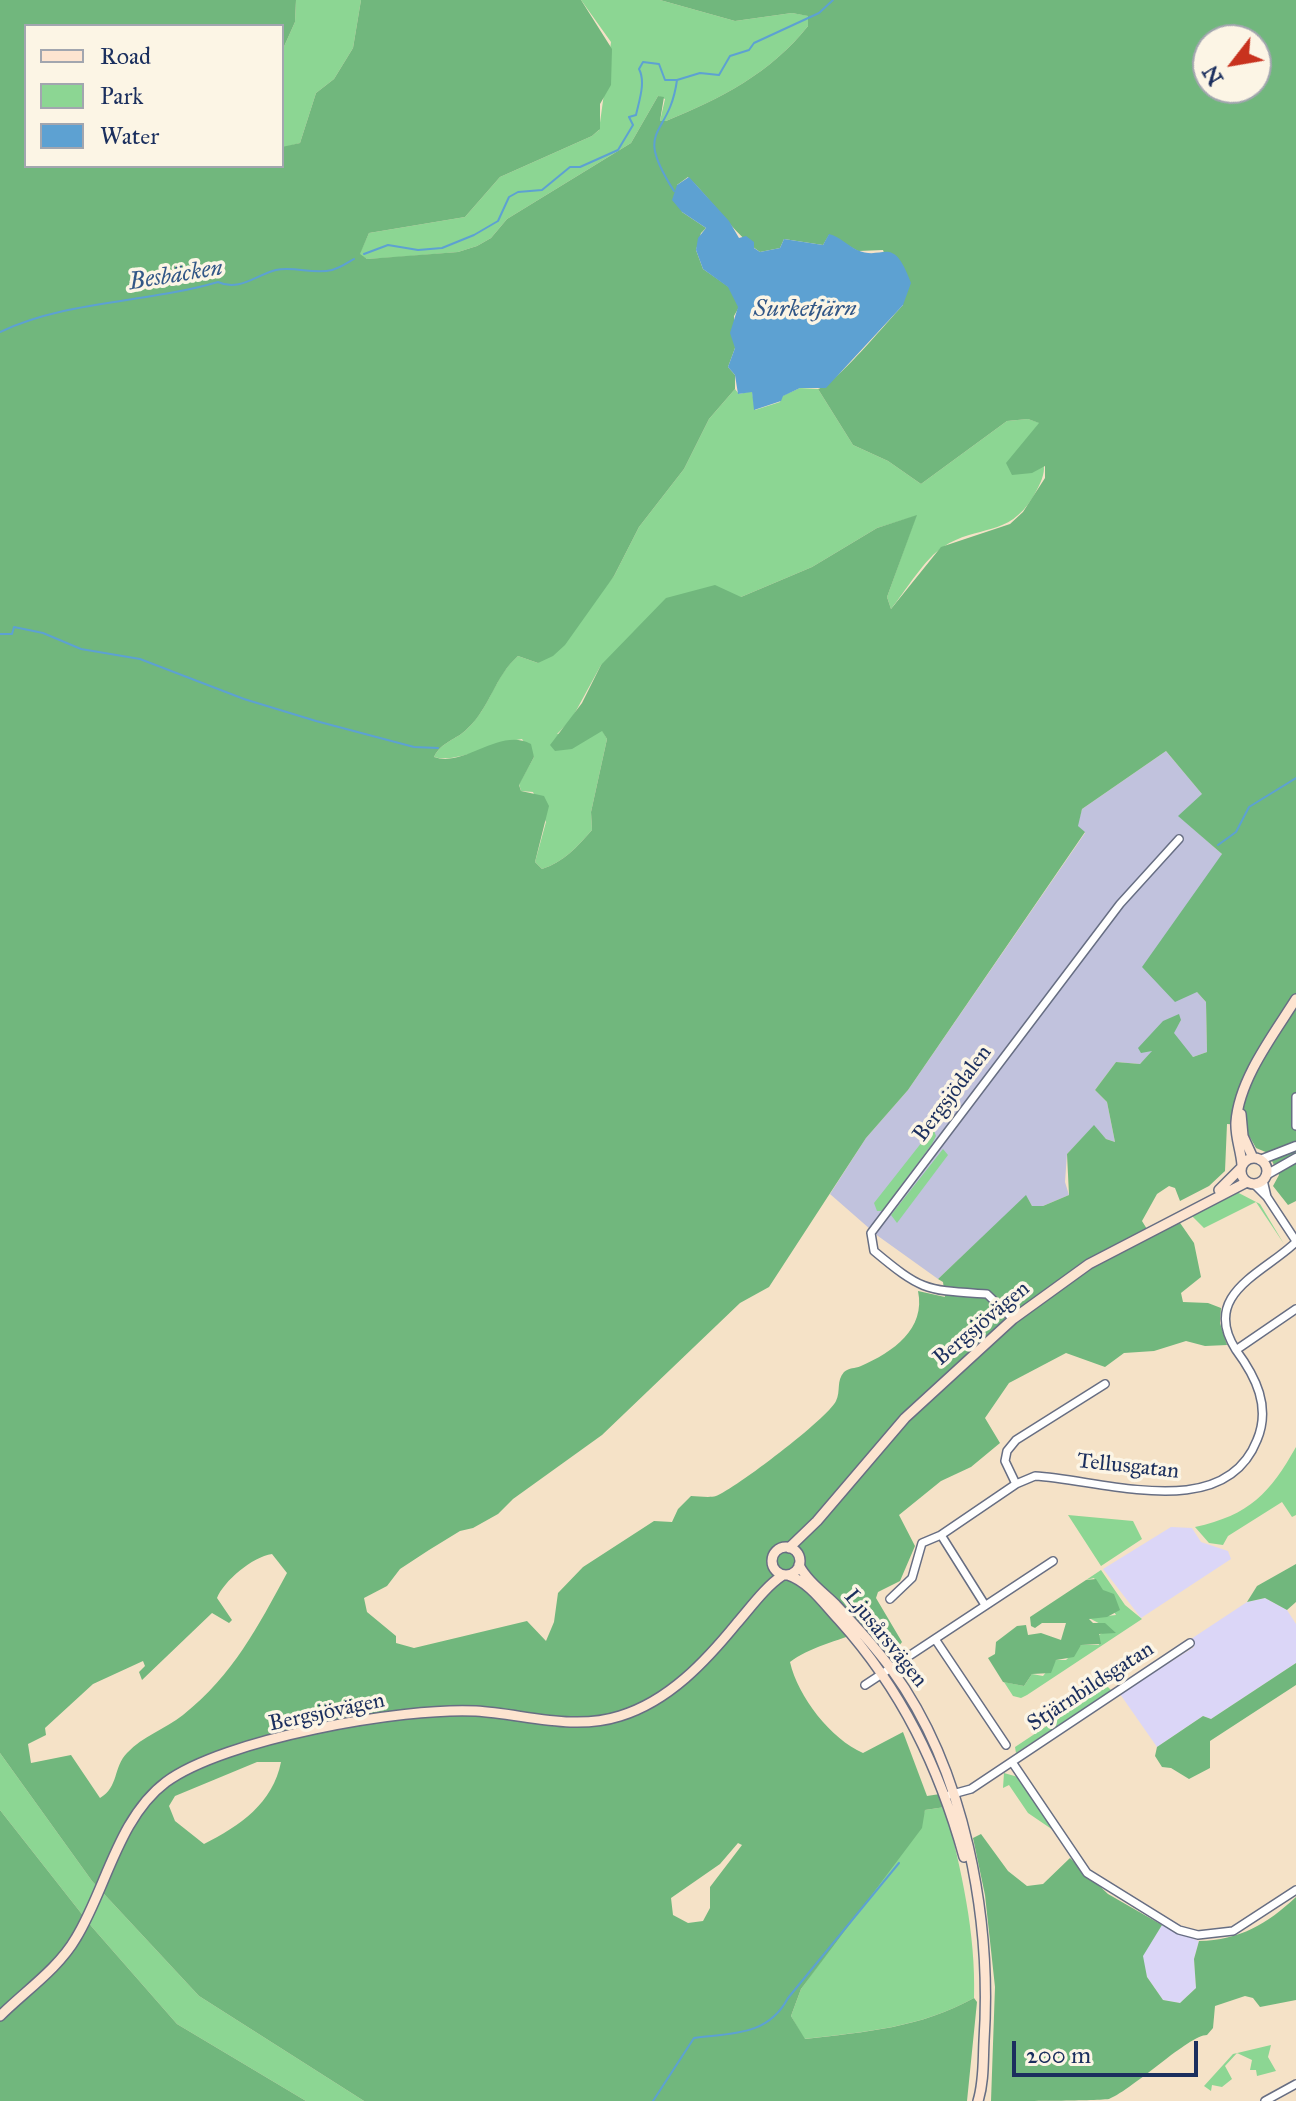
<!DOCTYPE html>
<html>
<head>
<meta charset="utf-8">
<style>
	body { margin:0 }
	#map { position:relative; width:1296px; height:2101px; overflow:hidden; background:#f5e2c7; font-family:"IM FELL Great Primer",serif }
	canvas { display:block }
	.legend { position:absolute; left:24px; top:24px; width:260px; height:144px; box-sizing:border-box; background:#fcf5e5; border:2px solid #a2a6af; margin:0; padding:10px 14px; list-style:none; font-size:24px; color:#1b2f5e }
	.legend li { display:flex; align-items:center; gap:16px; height:40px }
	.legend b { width:40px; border:2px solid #a2a6af }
	.north { position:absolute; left:1192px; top:24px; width:80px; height:80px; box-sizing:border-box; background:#fcf5e5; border:2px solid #a2a6af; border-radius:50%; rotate:239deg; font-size:22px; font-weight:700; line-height:32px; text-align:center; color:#1b2f5e }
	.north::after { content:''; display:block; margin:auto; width:28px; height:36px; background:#c8321e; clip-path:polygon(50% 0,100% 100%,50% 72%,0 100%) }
	.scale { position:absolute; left:1012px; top:2041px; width:186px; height:36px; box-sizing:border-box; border:4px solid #1b2f5e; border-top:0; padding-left:10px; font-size:24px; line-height:28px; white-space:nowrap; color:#1b2f5e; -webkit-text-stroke:6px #fcf5e5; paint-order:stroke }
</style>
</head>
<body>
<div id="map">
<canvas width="1296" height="2101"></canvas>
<ul class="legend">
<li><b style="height:10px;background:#fde4d0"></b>Road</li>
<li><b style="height:22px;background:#8cd693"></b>Park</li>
<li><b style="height:22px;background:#5da1d2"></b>Water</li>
</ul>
<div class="north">N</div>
<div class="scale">200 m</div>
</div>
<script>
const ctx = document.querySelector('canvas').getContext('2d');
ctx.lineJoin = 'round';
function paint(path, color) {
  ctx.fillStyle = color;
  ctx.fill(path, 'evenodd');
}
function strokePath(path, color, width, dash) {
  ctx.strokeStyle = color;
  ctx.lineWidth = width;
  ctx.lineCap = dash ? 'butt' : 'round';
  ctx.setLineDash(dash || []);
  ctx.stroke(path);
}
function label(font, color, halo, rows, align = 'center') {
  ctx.font = font + ' "IM FELL Great Primer",serif';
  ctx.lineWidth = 7;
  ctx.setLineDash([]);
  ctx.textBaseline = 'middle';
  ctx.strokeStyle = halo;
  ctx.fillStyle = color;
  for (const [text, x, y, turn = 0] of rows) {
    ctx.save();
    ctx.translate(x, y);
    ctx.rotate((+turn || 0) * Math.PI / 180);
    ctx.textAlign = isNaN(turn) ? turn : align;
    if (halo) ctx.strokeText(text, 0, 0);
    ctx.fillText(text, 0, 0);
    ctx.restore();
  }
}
paint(new Path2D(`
	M1171,1527L1192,1528L1201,1542L1228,1551L1231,1559L1141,1618L1103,1569Z
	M1265,1598L1287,1610L1296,1624V1663L1211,1719L1203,1716L1157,1747L1120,1694L1194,1647L1191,1639L1247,1602Z
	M1162,1925L1199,1941L1194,1959L1196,1988L1180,2003L1163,2000L1147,1977L1142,1956Z`), '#dbd6f7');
paint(new Path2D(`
	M1166,751L1203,795L1179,816L1222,854L1197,992L1206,1002L1207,1052L1193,1057L1182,1047L1173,1033L1181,1020L1149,1049L1153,1051L1140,1064L1116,1062L1095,1090L1107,1102L1115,1142L1106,1139L1094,1126L1067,1154L1065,1182L1069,1195L1043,1206H1032L1026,1196L938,1279L878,1236L830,1194L866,1138L908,1090L1085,833L1077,826L1082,809Z`), '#c1c2dd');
paint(new Path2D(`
	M296,0H361L353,48L334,79L316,93L300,143L282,148V51L295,22Z
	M581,0H660L735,21L792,13L809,16L808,26C771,73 720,99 666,121H660L665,99L658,96L631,143L507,219L491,238L477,246L458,252L399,257L367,259L359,255L369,233L465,217L500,177L592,136L599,130L611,42Z
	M800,388L818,389L853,445L888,461L921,484L1007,421L1028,419L1040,423L1030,435C1046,465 1050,467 1033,497C1008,538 978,524 943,547C926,557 904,593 891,609L887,597L916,516L877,528L812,567L741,597L601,665L571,720L557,734L602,730L607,739L591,812L592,830C577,847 564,862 542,869L535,862L546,822L533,792L521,791L519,784L534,757L522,739C497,742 455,764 434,757C441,742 456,740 467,729C490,708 495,675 518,656L538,663L614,576L639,527L684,469L709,419L735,389L739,394L752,391L755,410L780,402L782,396Z
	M933,1128L936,1136L932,1144L882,1211H877L874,1203Z
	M943,1149L948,1155L897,1223L891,1215Z
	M1233,1190L1260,1204L1284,1244L1256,1202L1204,1228L1191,1215Z
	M1296,1447V1515L1292,1517L1282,1502L1228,1536L1223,1545L1209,1543L1195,1527C1250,1515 1270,1493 1296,1447Z
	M1068,1515L1133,1521L1142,1539L1101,1566Z
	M1101,1570L1125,1605L1142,1619L1027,1695L1021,1698L1013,1696L1004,1682L1024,1686L1032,1674L1043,1676L1056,1660H1066L1081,1645H1099L1097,1636L1110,1629L1089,1618L1116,1615L1094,1578L1086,1580Z
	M1107,1686L1112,1691L1016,1753L1015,1747Z
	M0,1753L92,1881L199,1996L364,2101H306L177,2024L92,1927L0,1810Z
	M1004,1773L1018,1777L1053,1830L1028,1813L1009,1785L1003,1788Z
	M945,1807C961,1869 976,1933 974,1998C920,2028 864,2032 804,2039L791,2016L801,1989L921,1823L925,1810Z
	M1271,2045L1268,2057L1276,2071L1257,2076L1256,2070H1250L1252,2060L1237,2053L1225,2066L1232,2079L1222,2087L1212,2085L1211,2091L1204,2086L1233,2054Z`), '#8cd693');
paint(new Path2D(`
	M0,0H296L295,22L282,51V26H26V166H282V147L300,143L316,93L334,79L353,48L361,0H581L612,49L611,85L600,104V129L592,136L500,177L465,217L369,233L360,254L367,259L458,252L477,246L491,238L507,219L631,143L658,96L664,97L660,121H666C720,99 771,73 808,26V16L792,13L735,21L660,0H1296V1201L1288,1205L1273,1186L1279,1175L1268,1153L1256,1148L1243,1125L1227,1124L1225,1171L1209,1186L1180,1201L1175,1188L1169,1186L1157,1194L1142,1221L1150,1234L1178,1220L1194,1243L1201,1277L1181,1293L1183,1302L1208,1303L1221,1308L1220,1323L1227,1345L1205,1346L1186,1341L1154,1351L1124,1353L1105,1367L1066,1353L1009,1383L985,1418L1000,1443L971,1467L941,1481L899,1515L915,1546L900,1581L878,1592L876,1598L902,1642L892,1655L861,1632C839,1640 808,1648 790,1662C798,1697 831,1739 863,1753L903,1732L927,1796L940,1794L945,1807L925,1810L922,1828L801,1989L791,2016L805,2039C865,2032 920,2028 974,1998L977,2002L967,2101H364L199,1996L92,1881L0,1753ZM1208,40H1256V88H1208ZM688,177C714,202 732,232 760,252L780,248L784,239L823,245L829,235L858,251L883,250L903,305C887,322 835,385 818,389L853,445L888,461L921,484L1007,421L1028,419L1039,423L1006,463L1012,475L1032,473L1045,466V478L1023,512L1010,524L941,547L891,609L887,597L917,515L877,528L812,567L741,597L715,585L666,598L601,665L582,703L550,745L555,751L572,749L602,731L607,739L591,812L592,830C577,847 564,862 542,869L535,862L549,806L544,796L521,791L519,785L534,757L531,744C499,727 465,768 434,757C441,742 456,740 467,729C490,708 495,676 518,656L538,663L553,656L565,645L614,576L639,527L684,469L709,419L735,389V375L728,367L735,348L734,316L739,307L729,287L703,269L696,250L701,233L706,228L682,212L677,185ZM1166,751L1202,794L1178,816L1222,854L1142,967L1175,1002L1197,992L1206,1002L1207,1052L1193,1057L1174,1033L1181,1020L1179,1014L1163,1021L1138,1048L1141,1053L1152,1051L1140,1064L1116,1062L1095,1090L1107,1102L1115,1142L1106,1139L1094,1125L1067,1154L1069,1195L1043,1206H1032L1026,1195L938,1279L943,1282L945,1297L918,1291C926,1329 893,1352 861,1366C854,1369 850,1367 844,1372C836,1381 841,1391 836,1401C828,1418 735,1489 716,1496C709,1498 698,1496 691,1496L678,1509L672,1522L654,1521L583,1567L558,1593L554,1622L546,1641L527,1621L414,1648L396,1643V1636L367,1612L364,1598L387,1586L400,1569L429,1550L460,1531L473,1528L498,1514L513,1499L602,1435L740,1303L769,1287L866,1138L908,1090L1085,832L1078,826L1082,809ZM272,1554L287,1573C257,1628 234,1674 183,1715C165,1729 143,1736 127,1753C113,1767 119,1787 100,1798L71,1755L31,1763L28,1744L46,1735L45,1728L93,1684L143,1661L145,1666L139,1672L142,1680L212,1613L229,1623L232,1620L217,1598C224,1581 252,1557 272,1554ZM257,1762H281C273,1803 240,1826 204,1844L175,1821L169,1806L175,1796ZM738,1843L742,1845L710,1887V1908L703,1921L688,1923L673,1915L671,1898L720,1864Z
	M1296,1564V1602L1287,1610L1265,1598L1247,1602L1257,1586Z
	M1096,1579L1103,1590L1114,1594L1120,1610L1107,1617L1089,1619L1093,1623H1105L1116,1633L1099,1634L1101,1644L1081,1645L1074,1657L1056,1660L1051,1673L1032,1674L1024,1686L1003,1682L988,1658L995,1654L996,1642L1017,1626L1026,1625L1028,1635L1041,1633L1061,1640L1066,1623H1042L1035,1628L1031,1626L1030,1617L1086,1580Z
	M1296,1663V1685L1210,1741V1768L1189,1779L1171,1768L1162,1767L1155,1756L1157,1747L1203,1716L1211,1719Z
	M0,1810L92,1927L177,2024L306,2101H0Z
	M981,1834L1008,1871L1027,1886L1043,1884L1070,1858L1108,1894L1162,1925L1143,1956L1147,1977L1163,2000L1180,2003L1196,1988L1194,1959L1199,1941C1240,1940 1267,1924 1296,1897V2000L1260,2007L1253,1998L1245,1996L1215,2006L1213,2028L1207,2035C1189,2035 1135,2088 1109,2099C1092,2101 1015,2101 991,2101L995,1987L985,1895L973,1838Z`), '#71b77d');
paint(new Path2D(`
	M689,177L729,221L739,238L746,236L754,242V248L760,252L780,248L784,239L823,245L829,234C840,237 847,245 857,250C884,262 892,232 911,283L903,305L826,388H800L783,396L781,401L754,410L752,392L738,394L735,375L728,367L735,348L730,333L738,307L728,287L703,269L696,250L698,238L706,228L682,212L672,200L677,185Z`), '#5da1d2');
strokePath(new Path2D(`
	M674,191C632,125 669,140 677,80L700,73L719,75L730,56L749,50L754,43L819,13L833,0
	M364,254L388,245L418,250L442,248L474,235L498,221L509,197L518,192L542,190L570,167H580L618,150L633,125L629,117L636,115C639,101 646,82 639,69L643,62L659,64L665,80H677
	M0,332C67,300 147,303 218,282C239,292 256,275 276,270C295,266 314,275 332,270C340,268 347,263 354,259
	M0,634H12L14,627L43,633L81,649L140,659L244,699L316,721L414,747L438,748
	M1218,845L1236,832L1249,807L1296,778
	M653,2101L694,2038C732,2033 768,2036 788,1998L899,1863`), '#5da1d2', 2);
const minor = new Path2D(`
	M1296,1097V1126
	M1263,1180L1267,1197
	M1254,1184L1267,1197L1296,1241
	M1296,1242C1264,1273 1200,1294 1236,1350L1296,1309
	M1013,1319L987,1294C926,1290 923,1292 874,1251L871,1233L1120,904L1179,839
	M1016,1484L1005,1461L1007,1451L1016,1440L1105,1384
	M941,1535L1016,1484L1035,1476C1104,1480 1224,1524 1257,1440C1271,1407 1256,1377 1236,1350
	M890,1599L912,1578L922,1543L941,1535L985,1605
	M935,1639L1006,1745
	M865,1685L1053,1561
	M1012,1762L1087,1873L1179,1930L1198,1935L1233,1931L1296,1890
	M949,1795L971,1789L1190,1643
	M1265,2101L1296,2084`);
const tertiary = new Path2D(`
	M1260,1160L1296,1146
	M1266,1175L1296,1158`);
const secondary = new Path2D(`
	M1241,1114L1243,1136L1253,1158
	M1241 1171a13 13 0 1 1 26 0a13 13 0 1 1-26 0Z
	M1242,1165C1241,1150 1235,1137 1236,1122C1239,1079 1274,1034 1296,999
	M1219,1190L1241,1168
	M772 1561a14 14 0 1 1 28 0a14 14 0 1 1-28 0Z
	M789,1548L817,1521L905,1418L1013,1319L1089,1264L1247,1182
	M799,1565C807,1581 824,1593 836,1605C856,1626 875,1647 892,1670C965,1770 992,1918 984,2041C983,2061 984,2082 978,2101
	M788,1575C809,1582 824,1604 839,1620C902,1690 939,1767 964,1857
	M0,2016C25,1991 58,1969 76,1938C106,1889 118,1818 166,1782C224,1739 403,1707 476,1711C524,1714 573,1731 620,1716C669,1701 706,1661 737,1623C751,1607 765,1587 783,1575`);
strokePath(minor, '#676e83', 10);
strokePath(tertiary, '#676e83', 11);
strokePath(secondary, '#676e83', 12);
strokePath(minor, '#fff', 7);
strokePath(tertiary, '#fff', 8);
strokePath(secondary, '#fde4d0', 9);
label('22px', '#1b2f5e', '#fcf5e5', [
	["Bergsjödalen",953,1094,-53],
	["Bergsjövägen",982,1324,-40],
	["Tellusgatan",1128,1467,6],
	["Ljusårsvägen",885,1639,51],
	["Stjärnbildsgatan",1091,1687,-33],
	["Bergsjövägen",327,1713,-12]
]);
label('italic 24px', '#325787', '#fcf5e5', [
	["Besbäcken",176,276,-9],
	["Surketjärn",805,310]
]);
</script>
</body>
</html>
